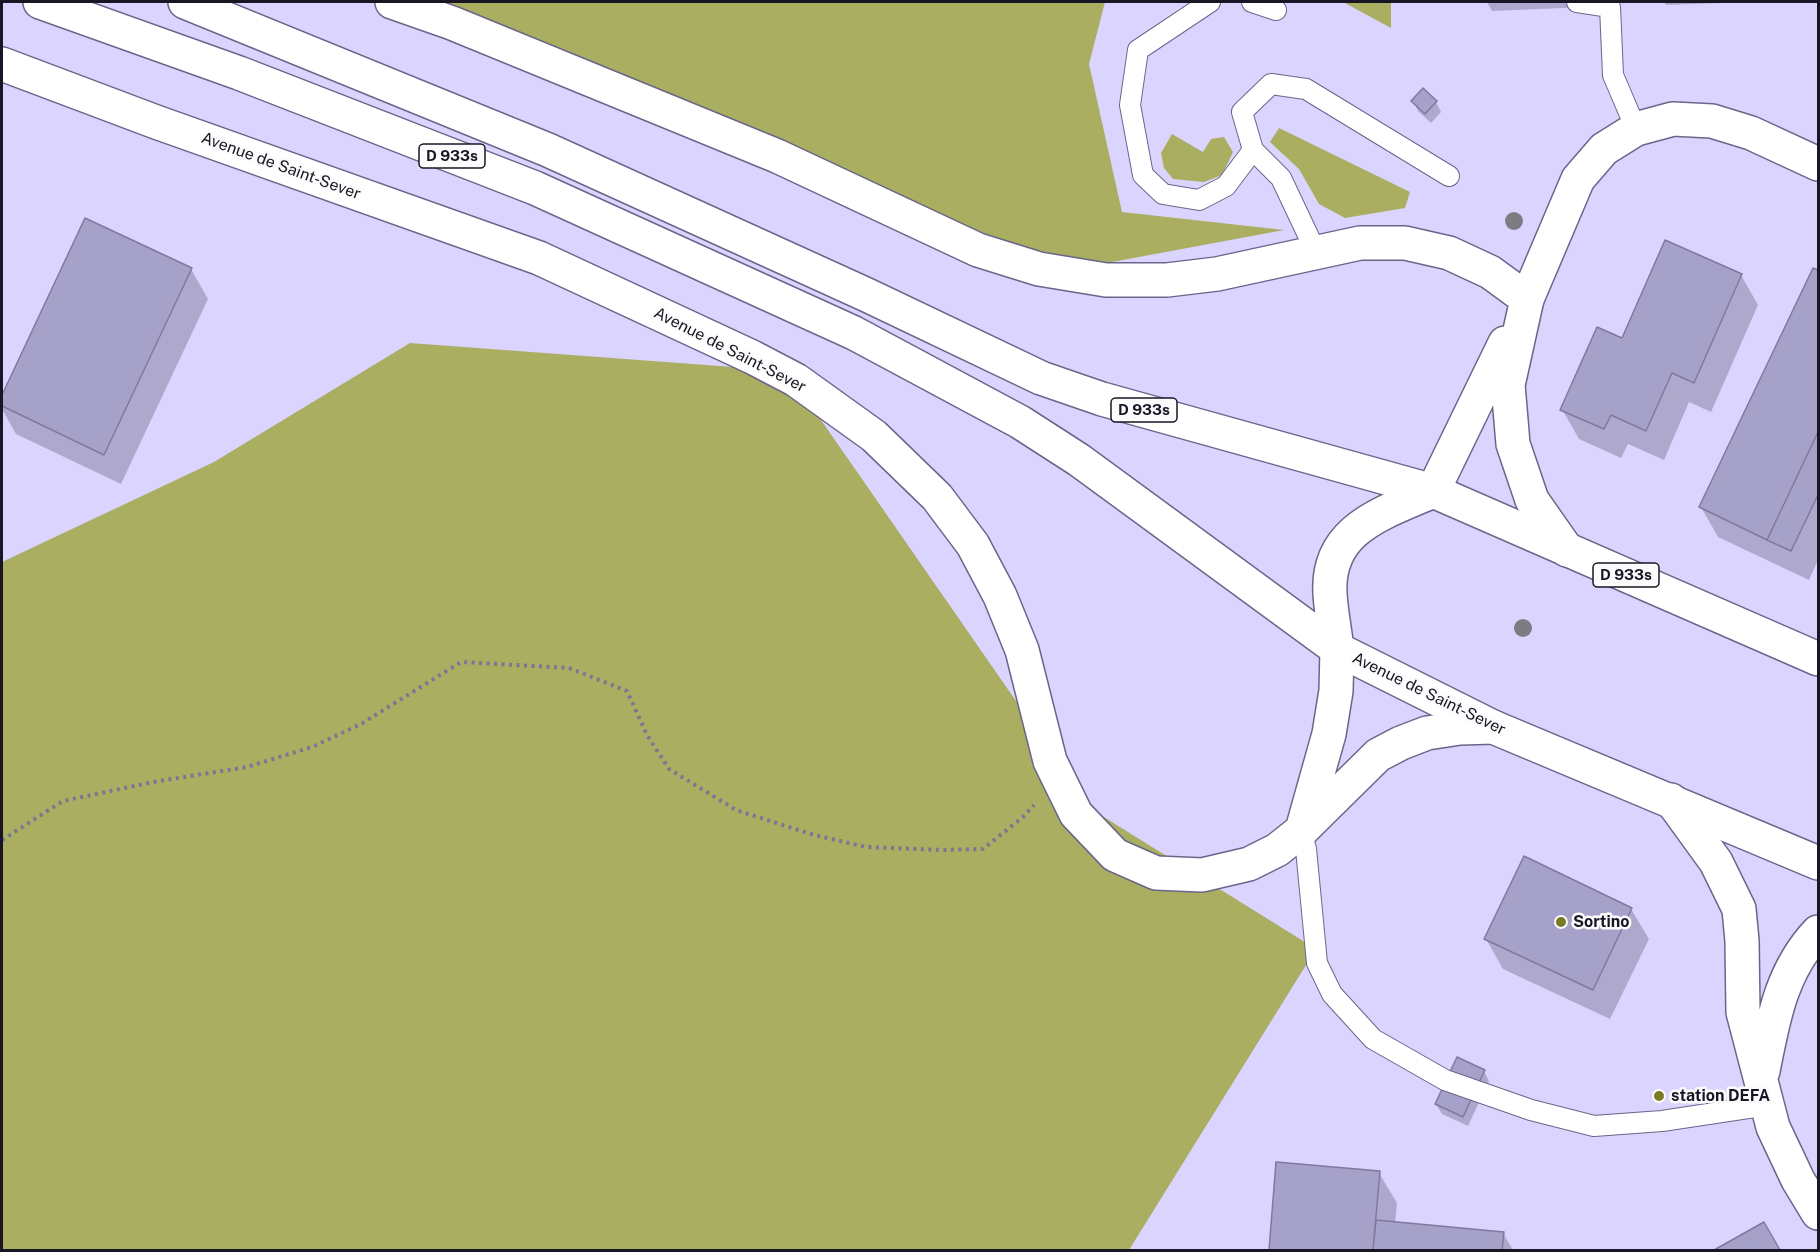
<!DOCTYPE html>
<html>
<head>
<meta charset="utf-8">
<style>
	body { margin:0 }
	#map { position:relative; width:1820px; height:1252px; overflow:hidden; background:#dad4ff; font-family:"Public Sans",sans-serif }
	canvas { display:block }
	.frame { position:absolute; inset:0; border:3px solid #181625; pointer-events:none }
</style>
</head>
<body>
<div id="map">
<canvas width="1820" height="1252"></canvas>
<div class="frame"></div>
</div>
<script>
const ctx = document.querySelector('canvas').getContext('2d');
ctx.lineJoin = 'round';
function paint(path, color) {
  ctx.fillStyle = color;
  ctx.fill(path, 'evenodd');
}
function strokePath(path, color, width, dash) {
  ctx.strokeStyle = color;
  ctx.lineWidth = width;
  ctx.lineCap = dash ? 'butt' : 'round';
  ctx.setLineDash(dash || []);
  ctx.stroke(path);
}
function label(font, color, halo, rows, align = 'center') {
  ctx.font = font + ' "Public Sans",sans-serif';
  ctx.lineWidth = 5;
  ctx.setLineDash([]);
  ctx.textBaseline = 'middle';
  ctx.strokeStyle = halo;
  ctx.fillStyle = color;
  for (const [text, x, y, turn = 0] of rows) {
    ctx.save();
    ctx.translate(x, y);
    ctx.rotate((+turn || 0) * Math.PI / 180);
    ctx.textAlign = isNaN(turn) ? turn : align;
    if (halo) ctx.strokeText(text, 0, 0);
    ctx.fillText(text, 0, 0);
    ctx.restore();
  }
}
paint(new Path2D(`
	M398,2H1105L1089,64L1122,212L1284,230L1053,273Z
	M1343,2H1391V28Z
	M1279,128L1410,192L1405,208L1345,218L1319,204L1299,169L1270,142Z
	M1172,134L1203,152L1211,139L1224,137L1233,152L1222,175L1204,182L1173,179L1164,168L1161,153Z
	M410,343L787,371L1091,809L1316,949L1129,1250H2V562L214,462Z`), '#aaae61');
paint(new Path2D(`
	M1487,2H1586L1587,7L1492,11Z
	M1664,2H1748L1666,5Z
	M1413,101L1436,102L1441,112L1431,123L1418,111Z
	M85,220L191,269L208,299L121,484L16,434L2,409V398Z
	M1814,270L1818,272V560L1809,580L1718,537L1701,507Z
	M1741,275L1758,305L1711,412L1689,402L1664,460L1628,444L1621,458L1579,439L1562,409L1623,340Z
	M1631,909L1649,939L1610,1019L1503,969L1486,939Z
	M1484,1071L1489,1081L1468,1126L1442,1114L1436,1104Z
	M1278,1164L1379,1173L1397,1203L1395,1224L1503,1233L1513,1250H1270Z
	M1764,1224L1779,1250H1718Z`), '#0003');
const building = new Path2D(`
	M1423,88L1437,101L1425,114L1411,101Z
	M85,218L192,268L104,455L2,406V395Z
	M1665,240L1742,274L1694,383L1672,373L1646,431L1611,415L1604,429L1560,410L1597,327L1622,338Z
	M1813,268L1818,270V432L1767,540L1699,507Z
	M1818,432V495L1791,551L1767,540Z
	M1524,856L1632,908L1593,990L1484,939Z
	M1457,1057L1485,1070L1463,1117L1435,1104Z
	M1276,1162L1380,1171L1373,1250H1269Z
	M1376,1220L1504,1232L1502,1250H1373Z
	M1764,1222L1780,1250H1714Z`);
paint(building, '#a6a1c9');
strokePath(building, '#7f799f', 1.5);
const lane = new Path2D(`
	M1210,2L1138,50L1130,105L1143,175L1163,194L1199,200L1226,186L1253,150
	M1252,2L1276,10
	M1577,2L1610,7L1613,75L1636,129
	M1316,252L1281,178L1253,150L1242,112L1271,84L1306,89L1449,176
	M1301,831L1306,849L1317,963L1332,994L1373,1039L1445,1080L1531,1110L1594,1126L1662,1121L1768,1105`);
const street = new Path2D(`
	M2,64L156,122L539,258L752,357L796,380L874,436L937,497L973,545L1000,596L1022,650L1050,761L1076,814L1115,855L1156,873L1202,875L1249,864L1277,850L1301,831L1378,755L1401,743L1427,733L1460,728L1493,727
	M1527,299L1578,179L1604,149L1636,129L1673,119L1712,121L1751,133L1818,164
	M1671,800L1716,862L1739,909L1742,941L1743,1012L1773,1127L1798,1180L1818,1213
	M1302,830L1329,734L1336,691L1337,649
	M1763,1071C1773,1020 1781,971 1818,932`);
const secondary = new Path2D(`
	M392,2L452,23L777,156L978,250L1039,269L1106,280H1167L1217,274L1360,243H1405L1449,253L1490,272L1527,299
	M1527,299L1508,385L1513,444L1532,500L1567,550
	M1433,491L1505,343`);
const primary = new Path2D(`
	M40,2L239,73L535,188L854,333L1020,422L1079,460L1337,649L1493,727L1818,863
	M185,2L548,150L867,295L1041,378L1102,399L1433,491L1818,659
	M1337,649C1335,631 1331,612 1330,594C1326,528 1384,513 1433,491`);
strokePath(lane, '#6b658a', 22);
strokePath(street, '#6b658a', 36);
strokePath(secondary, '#6b658a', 36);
strokePath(primary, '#6b658a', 36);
strokePath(new Path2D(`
	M2,840L63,801L153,782L247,767L312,747L361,724L461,662L569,668L627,691L647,735L669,769L736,810L814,835L866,847L943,850L983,849L1023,817L1034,805`), '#7a7693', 4, [3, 4.5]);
strokePath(lane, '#fff', 20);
strokePath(street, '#fff', 33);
strokePath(secondary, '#fff', 33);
strokePath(primary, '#fff', 33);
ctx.fillStyle = '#7e7c83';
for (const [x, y] of [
	[1514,221],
	[1523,628]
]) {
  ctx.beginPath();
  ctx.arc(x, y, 9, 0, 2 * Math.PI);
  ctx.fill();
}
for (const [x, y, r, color] of [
	[1561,922,6,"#787b24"],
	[1659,1096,6,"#787b24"]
]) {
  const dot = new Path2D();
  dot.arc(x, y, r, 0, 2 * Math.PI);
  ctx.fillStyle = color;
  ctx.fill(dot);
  strokePath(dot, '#fbfbfb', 2);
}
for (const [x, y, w] of [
	[452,156,66],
	[1144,410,66],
	[1626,575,66]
]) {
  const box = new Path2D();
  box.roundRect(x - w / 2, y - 12, w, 24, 4.5);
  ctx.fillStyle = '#fbfbfb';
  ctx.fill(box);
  strokePath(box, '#181625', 1.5);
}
label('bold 15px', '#181625', null, [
	["D 933s",452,156],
	["D 933s",1144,410],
	["D 933s",1626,575]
]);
label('16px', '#181625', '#fbfbfb', [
	["Avenue de Saint-Sever",281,166,20],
	["Avenue de Saint-Sever",730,350,27],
	["Avenue de Saint-Sever",1429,694,26]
]);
label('bold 16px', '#181625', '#fbfbfb', [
	["Sortino",1573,922],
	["station DEFA",1671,1096]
], 'left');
</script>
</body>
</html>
